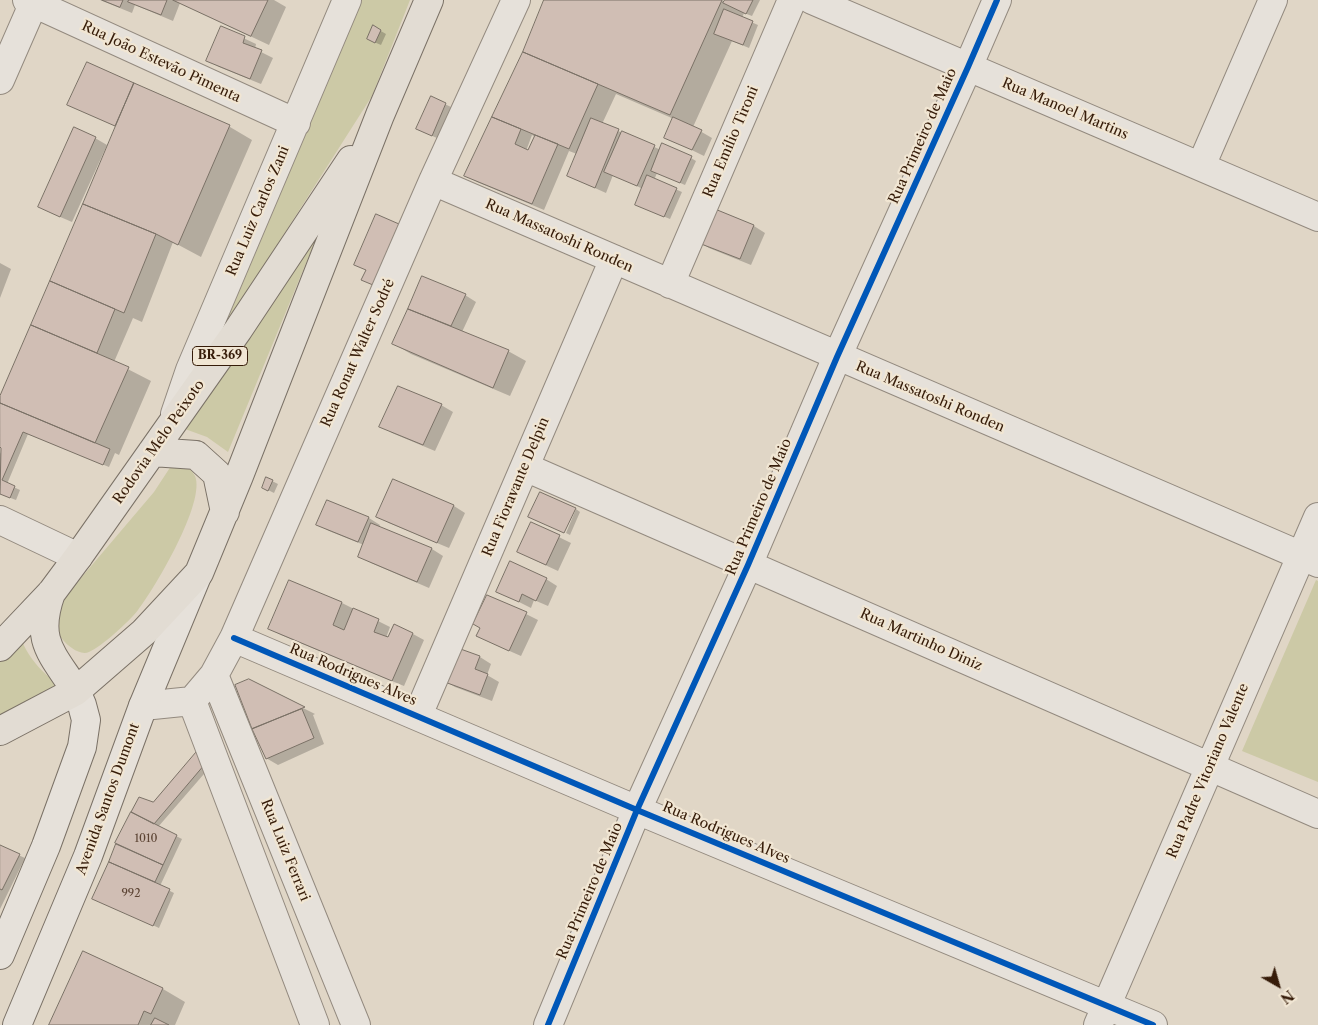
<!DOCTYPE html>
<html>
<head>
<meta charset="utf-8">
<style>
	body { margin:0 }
	#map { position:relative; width:1318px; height:1025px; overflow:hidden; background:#e0d6c6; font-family:"Libre Caslon Text",serif }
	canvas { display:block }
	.north { position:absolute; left:1253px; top:960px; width:50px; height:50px; -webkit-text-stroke:4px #f1e6d3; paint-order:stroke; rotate:142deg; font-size:14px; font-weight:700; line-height:20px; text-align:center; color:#361c09 }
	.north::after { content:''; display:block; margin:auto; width:18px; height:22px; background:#361c09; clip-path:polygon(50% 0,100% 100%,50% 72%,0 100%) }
</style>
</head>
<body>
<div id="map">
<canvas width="1318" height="1025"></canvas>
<div class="north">N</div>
</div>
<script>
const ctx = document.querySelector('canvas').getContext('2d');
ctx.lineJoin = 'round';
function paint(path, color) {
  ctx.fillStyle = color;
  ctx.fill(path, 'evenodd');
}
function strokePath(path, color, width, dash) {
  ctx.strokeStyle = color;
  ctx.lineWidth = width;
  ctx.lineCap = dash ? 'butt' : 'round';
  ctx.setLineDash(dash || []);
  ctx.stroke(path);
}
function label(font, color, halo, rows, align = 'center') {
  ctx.font = font + ' "Libre Caslon Text",serif';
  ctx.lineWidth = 4.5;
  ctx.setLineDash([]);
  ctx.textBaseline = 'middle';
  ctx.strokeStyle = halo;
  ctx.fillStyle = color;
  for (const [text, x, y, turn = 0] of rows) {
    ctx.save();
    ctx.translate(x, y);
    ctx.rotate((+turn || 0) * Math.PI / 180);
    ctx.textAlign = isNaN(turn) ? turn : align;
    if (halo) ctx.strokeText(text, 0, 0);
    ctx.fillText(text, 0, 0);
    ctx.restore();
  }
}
paint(new Path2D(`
	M362,0H410L372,96L221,333Z
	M323,222L228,452L207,437L185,429Z
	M173,463C182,465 190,466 195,476C206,502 155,588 138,610C130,621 101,647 89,652C80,656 68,646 63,640C51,627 57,612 64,598L154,492Z
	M1316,580L1318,581V782L1242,751Z
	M21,638C29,661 45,674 64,690L0,718V659Z`), '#ccc9a6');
paint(new Path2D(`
	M100,0H274L286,7L269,45L180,3L173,21L135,5L132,13Z
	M546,0H722L725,2L726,0H760L752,16L744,13L742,18L758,25L749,48L732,41L693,127L712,138L704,156L665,137L674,119L616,94L602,124L661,150L691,158L696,161L685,185L657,173L654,180L682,192L670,219L641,207L643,189L613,175L606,193L568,176L577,154L569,151L544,210L477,182L466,176L525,51ZM532,135L535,137L529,152L526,151Z
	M374,27L386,34L381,45L374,42Z
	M222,28L256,44L255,49L273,58L261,84L219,67L208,61Z
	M87,64L230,127L252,140L201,257L173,242L142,322L133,318L114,362L151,381L119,455L115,453L109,467L28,434L7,484L20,490L16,500L0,494V454L3,448L0,447V399L117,127L69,105Z
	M432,98L451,107L437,138L423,132Z
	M95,138L107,145L72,222L51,213Z
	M711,209L754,226L765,233L751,265L709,248L698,241Z
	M0,263L11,269L0,298Z
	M422,278L465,295L476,302L462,332L508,351L526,361L510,396L411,354L394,344Z
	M441,405L453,412L435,451L392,433L381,426Z
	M272,481L278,484L274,493L264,488Z
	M393,481L454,506L465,513L449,548L389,523L378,516Z
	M327,502L369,518L380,525L379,527L432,549L443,556L429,588L371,563L359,556L364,545L329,531L318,525Z
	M576,509L580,512L570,535L566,533Z
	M532,524L571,543L558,571L530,558Z
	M546,579L557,586L548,606L534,600L531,608L497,591Z
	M290,581L342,603L390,627L386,638L413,634L424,640L404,686L281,635L270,629Z
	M526,614L538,620L521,656L489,642Z
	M480,657L491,664L487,675L499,682L492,701L455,687L443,680Z
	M249,681L315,714L313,715L324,744L278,765L266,758L236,686Z
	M199,751L210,767L158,827L182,839L160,886L174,893L159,928L94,898L117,846L132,853L153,804Z
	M0,847L25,858L0,909Z
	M83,953L163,989L185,1002L175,1025H50Z`), '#0003');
const building = new Path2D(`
	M102,0H123L120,7Z
	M129,0H167L161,15L128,2Z
	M173,0H268L251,36Z
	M544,0H722L670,115L523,52Z
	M725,0H753L746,14L723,3Z
	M724,9L753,21L743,45L714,34Z
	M373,25L381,30L375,43L367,39Z
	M221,26L245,36L243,43L262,50L250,79L206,61Z
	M523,52L598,84L569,149L492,117Z
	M87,62L134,83L115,126L67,105Z
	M134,83L230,125L178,245L156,234L83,204Z
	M431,96L446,103L432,136L416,129Z
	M492,117L521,129L515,144L528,150L535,135L558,144L532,204L464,176Z
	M673,117L702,130L692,150L664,138Z
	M591,118L619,129L595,188L567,176Z
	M74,127L96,137L60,217L38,207Z
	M622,131L655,145L637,186L604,172Z
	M662,143L692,156L680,183L651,171Z
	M647,175L677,188L664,217L635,205Z
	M83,204L156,234L124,313L50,281Z
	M710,207L754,225L740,259L696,242Z
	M376,214L399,224L373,285L361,280L366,270L354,265Z
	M422,276L466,294L451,326L408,309Z
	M50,281L115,309L97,353L31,325Z
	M408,309L509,350L493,388L392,344Z
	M31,325L129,367L95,443L0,403V396Z
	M398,386L442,404L423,445L379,427Z
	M0,403L110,449L103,465L23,432L2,480L15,486L10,498L0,494L1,448L0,447Z
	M266,477L273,480L268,491L262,488Z
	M393,479L454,505L437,543L376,517Z
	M540,492L576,508L564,533L528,517Z
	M327,500L369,517L358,542L316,525Z
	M531,522L560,535L546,565L517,552Z
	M371,523L432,548L417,582L358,557Z
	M510,561L547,578L536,601L522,594L519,602L496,592Z
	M289,580L342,602L333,625L344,630L353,608L379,619L374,632L388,637L394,624L413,633L392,681L268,629Z
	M487,595L527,612L509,651L476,636L480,628L473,624Z
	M455,647L480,656L475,669L488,674L480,695L442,681Z
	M249,679L305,707L252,729L235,685Z
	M302,709L314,738L266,759L252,729Z
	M199,749L205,764L154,824L131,812L139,797L153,802Z
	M131,812L177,835L163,865L115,843Z
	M116,844L163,865L155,882L109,862Z
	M0,845L20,854L2,890L0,889Z
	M109,862L170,889L153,926L92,899Z
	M83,951L163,988L151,1014L144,1011L138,1025H49Z
	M155,1018L169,1025H151Z`);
paint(building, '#d0beb4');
strokePath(building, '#7a7166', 1);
const minor = new Path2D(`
	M27,0L296,123
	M812,0L1318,217
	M0,80L35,0
	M1201,166L1273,0
	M433,181L1318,563
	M670,284L792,0
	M175,414L190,370L347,0
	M525,467L1318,814
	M0,520L78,557
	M234,638L637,810L1153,1025
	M214,675L356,1025
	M192,701L214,675L234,638L433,181L516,0
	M192,701L315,1025
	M143,706L192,701
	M418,715L614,259
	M548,1025L637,810L748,565L837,357L968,67L997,0
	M1098,1025L1318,517`);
const secondary = new Path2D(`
	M0,955L46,846L82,747L86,720L82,705L76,691
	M17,1025L88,856L143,706L197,576`);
const primary = new Path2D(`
	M152,452L196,455L217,474L225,512
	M51,593C34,641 52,653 76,691
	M0,647L52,592L78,557L238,330L351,160
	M0,731L76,691L144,632L199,573L239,476L380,115L429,0`);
strokePath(minor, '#938a7f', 30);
strokePath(secondary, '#7a7166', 30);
strokePath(primary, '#7a7166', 30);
strokePath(minor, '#e6e1da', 28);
strokePath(secondary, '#e6e1da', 28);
strokePath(primary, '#e2dcd3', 28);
strokePath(new Path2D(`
	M234,638L637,810L1153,1025
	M548,1025L637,810L748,565L837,357L968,67L997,0`), '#0057b8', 6);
label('11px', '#5c4434', null, [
	["1010",146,839],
	["992",131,894]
]);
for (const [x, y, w] of [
	[220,356,55]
]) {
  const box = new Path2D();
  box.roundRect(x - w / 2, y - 9.5, w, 19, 4);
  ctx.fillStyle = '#f1e6d3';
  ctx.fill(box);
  strokePath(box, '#361c09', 1);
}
label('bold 12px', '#361c09', null, [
	["BR-369",220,356]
]);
label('14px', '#361c09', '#f1e6d3', [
	["Rua João Estevão Pimenta",161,62,25],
	["Rua Manoel Martins",1065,109,23],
	["Rua Primeiro de Maio",923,136,-66],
	["Rua Emílio Tironi",731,142,-67],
	["Rua Luiz Carlos Zani",258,211,-67],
	["Rua Massatoshi Ronden",559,236,24],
	["Rua Ronat Walter Sodré",358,353,-66],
	["Rua Massatoshi Ronden",930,397,23],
	["Rodovia Melo Peixoto",159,442,-55],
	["Rua Fioravante Delpin",516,487,-67],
	["Rua Primeiro de Maio",759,507,-67],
	["Rua Martinho Diniz",921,640,24],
	["Rua Rodrigues Alves",353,675,23],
	["Rua Padre Vitoriano Valente",1208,771,-67],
	["Avenida Santos Dumont",108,799,-70],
	["Rua Rodrigues Alves",726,833,23],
	["Rua Luiz Ferrari",285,850,68],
	["Rua Primeiro de Maio",590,891,-67]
]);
</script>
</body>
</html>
